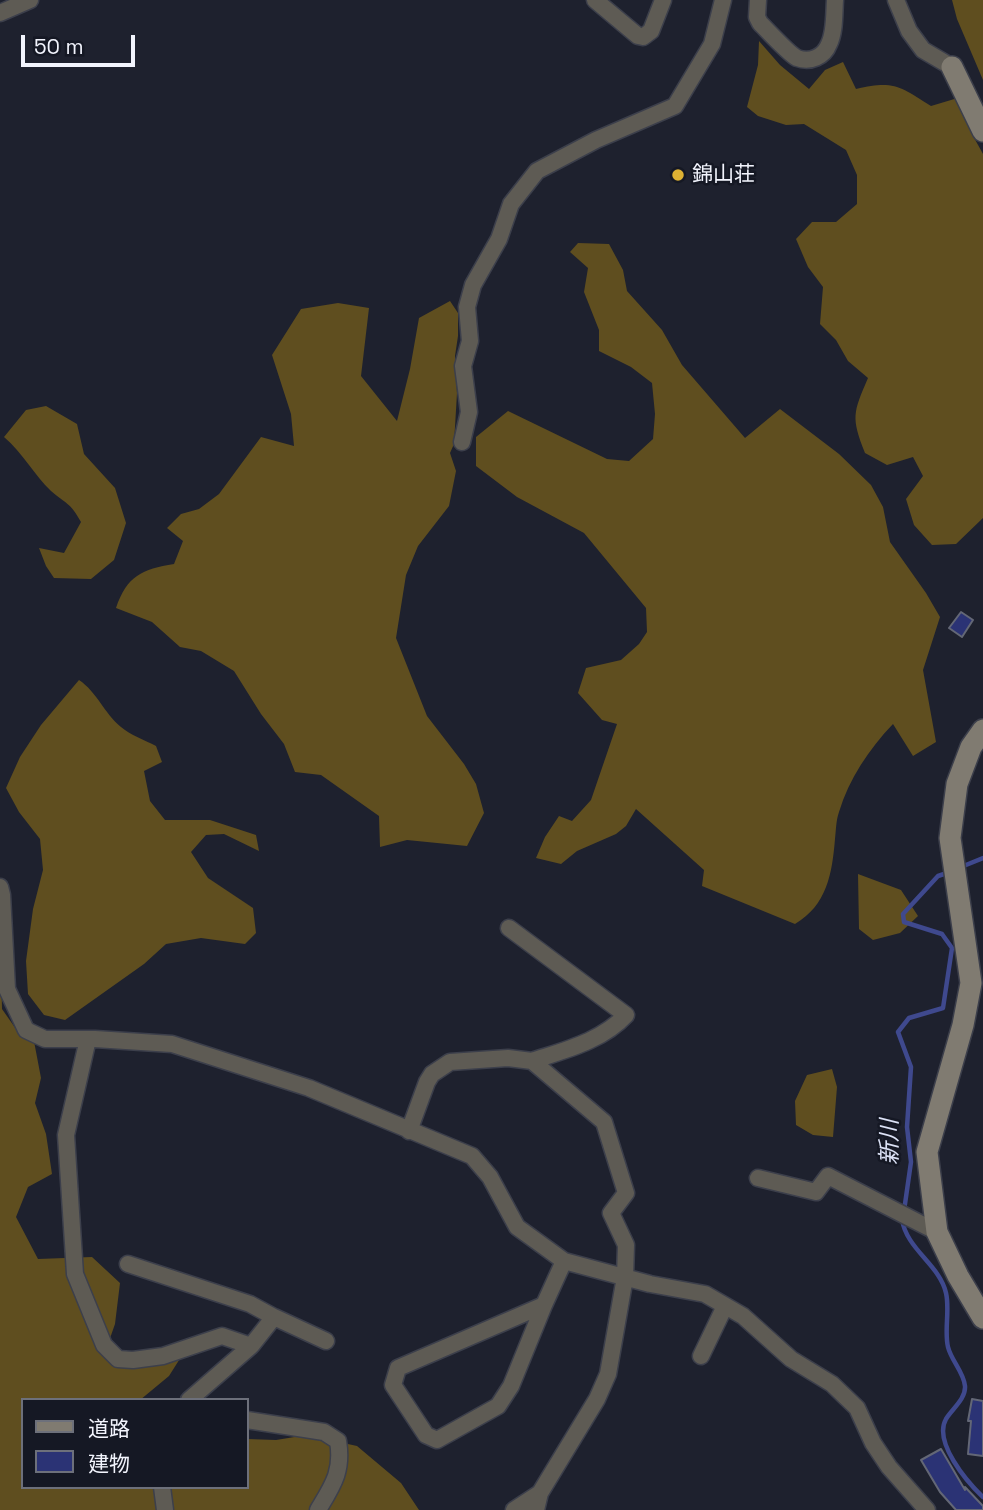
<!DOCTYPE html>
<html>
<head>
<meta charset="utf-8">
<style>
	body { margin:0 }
	#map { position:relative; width:983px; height:1510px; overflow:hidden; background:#1e212e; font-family:"Space Grotesk","Noto Sans JP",sans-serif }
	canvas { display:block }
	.legend { position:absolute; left:21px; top:1398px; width:228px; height:91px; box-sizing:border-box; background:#151824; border:2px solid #6d707b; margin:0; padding:9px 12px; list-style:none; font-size:21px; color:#f2f4fd }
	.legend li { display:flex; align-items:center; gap:14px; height:35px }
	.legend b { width:35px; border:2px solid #6d707b }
	.scale { position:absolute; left:21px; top:35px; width:114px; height:32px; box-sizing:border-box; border:4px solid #f2f4fd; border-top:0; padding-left:9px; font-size:21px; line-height:24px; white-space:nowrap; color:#f2f4fd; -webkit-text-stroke:5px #151824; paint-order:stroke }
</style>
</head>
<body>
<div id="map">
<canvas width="983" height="1510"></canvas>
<ul class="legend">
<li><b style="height:9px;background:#807b71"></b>道路</li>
<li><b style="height:19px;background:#2b3375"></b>建物</li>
</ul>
<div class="scale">50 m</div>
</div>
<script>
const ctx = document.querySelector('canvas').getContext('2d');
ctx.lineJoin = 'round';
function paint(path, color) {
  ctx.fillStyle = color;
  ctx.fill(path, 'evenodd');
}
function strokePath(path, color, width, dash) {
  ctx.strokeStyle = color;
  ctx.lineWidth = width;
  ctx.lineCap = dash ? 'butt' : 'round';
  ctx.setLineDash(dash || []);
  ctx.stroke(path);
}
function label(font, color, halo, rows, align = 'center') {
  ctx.font = font + ' "Space Grotesk","Noto Sans JP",sans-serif';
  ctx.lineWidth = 5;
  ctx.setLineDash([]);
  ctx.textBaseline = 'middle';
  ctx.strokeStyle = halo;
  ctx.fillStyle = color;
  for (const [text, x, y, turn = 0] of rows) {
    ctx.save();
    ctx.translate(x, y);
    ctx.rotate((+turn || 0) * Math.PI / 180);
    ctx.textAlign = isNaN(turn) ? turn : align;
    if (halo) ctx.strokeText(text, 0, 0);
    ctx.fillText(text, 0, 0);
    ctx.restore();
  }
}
paint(new Path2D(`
	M952,0H983V80L957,19Z
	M759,41L780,65L809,89L825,70L843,62L856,89C893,80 900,86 931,106L961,97L972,134L983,154V518L956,544L932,545L914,525L906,499L923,476L913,457L887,465L865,453C851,417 853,413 868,378L848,361L836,340L820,324L823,287L808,267L796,239L812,222H836L857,204V175L846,150L804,124L786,125L758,116L747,107L758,65Z
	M578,243L609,244L623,270L627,291L662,330L682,365L745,438L780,409L839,454L871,485L883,507L890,542L926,593L940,617L923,670L936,742L913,756L893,724C869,749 849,779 839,812C836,820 836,831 835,839C832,874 827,905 795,924L702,886L704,870L636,809L626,826L616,834L577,851L561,864L536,858L545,837L559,816L572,821L591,800L617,724L602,720L578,693L586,668L621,660L639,644L647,632L646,608L584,533L517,497L476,466V437L508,411L607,459L629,461L653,439L655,414L652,383L631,367L599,351V330L584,292L588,268L570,252Z
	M450,301L458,313V336L455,356L457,393L454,444L450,453L456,471L449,506L418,546L406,575L396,638L427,716L464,764L476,784L484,813L467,846L407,840L380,847L379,816L321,775L295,772L284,744L261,714L234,671L201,651L180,647L152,622L116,608C127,576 142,569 174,564L183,541L167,528L181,514L199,509L219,494L261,437L294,446L291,414L272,355L301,309L338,303L369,308L361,376L397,421L410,369L419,318Z
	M46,406L77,424L84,454L115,488L126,523L114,560L91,579L54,578L46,566L39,548L64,553L81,522C70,502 66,504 51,491C34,475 23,453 4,437L26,410Z
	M79,680C97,692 104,713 121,727C130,735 145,740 156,746L162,762L144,771L150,801L165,820H210L256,835L259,851L224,834L206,835L191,852L208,878L253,908L256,933L245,944L201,938L166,944L144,964L65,1020L44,1015L28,994L26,961L33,909L43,870L40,839L19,812L6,788L20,757L41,725Z
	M858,874L901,890L918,916L900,933L873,940L859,929Z
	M0,911L2,1009L16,1029L33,1036L41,1078L35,1103L46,1134L52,1174L28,1187L16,1217L38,1259L92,1257L120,1283L115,1324L108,1344L143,1362L181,1357L169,1376L140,1400H23V1487H247V1439L276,1440L307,1435L357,1446L401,1483L419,1510H0Z
	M832,1069L837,1087L833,1137L813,1135L796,1125L795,1101L807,1075Z`), '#5f4e1f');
strokePath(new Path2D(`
	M961,867L983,858
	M904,1211L911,1162L907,1127L911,1067L898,1032L909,1018L943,1008L952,948L942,934L904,922L903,914L938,876L950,872
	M902,1219C906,1249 940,1265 946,1293C950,1310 944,1331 948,1347C951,1360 964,1373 965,1386C966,1399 952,1409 946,1419C933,1442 967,1482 983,1497`), '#3f498e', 4.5);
const building = new Path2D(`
	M961,612L973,620L962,637L949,628Z
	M972,1399L983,1401V1456L968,1454L971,1421H968Z
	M941,1449L965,1490V1487L983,1506V1510H956L940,1492L921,1460Z`);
paint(building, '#2b3375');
strokePath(building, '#636776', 2);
const street = new Path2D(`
	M595,0L638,36L643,37L651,31L663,0
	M758,0L757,17L760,23C767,30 789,54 797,58C810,63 824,57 829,44C835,32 834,14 835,0
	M896,0L909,31L923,50L952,67
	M0,13L30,0
	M462,442L469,412L463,366L470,341L467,307L473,285L499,239L511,204L537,171L596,140L675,106L712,44L723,0
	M0,887L2,895L7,989L26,1030L45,1039H95L172,1044L309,1088L472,1156L490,1177L517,1227L564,1261L650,1284L705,1294L743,1316L791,1359L832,1384L857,1408L873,1443L889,1467L927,1510
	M509,928L626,1015C602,1041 565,1050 532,1061
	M88,1039L66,1135L75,1274L104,1345L118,1359L133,1360L163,1356L222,1336L251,1346L189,1400
	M409,1131L427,1082L432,1074L450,1062L508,1058L532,1061L604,1122L626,1193L611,1213L626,1245L625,1277L608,1374L597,1399L540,1493L536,1510
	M758,1178L816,1192L828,1176L937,1232
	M128,1264L250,1304L274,1317L251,1346
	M544,1305L398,1368L393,1385L426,1435L437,1440L498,1406L511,1386L544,1305L564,1261
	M274,1317L326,1341
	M701,1356L725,1306
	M247,1420L324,1432L338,1441C343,1471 333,1485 318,1510
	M162,1487L165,1510
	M514,1510L540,1493`);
const secondary = new Path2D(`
	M952,67L983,131
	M983,730L971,747L957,784L950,838L971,983L963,1025L927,1152L937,1232L958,1276L983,1318`);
strokePath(street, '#3c3f4b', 19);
strokePath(secondary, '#3c3f4b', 24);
strokePath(street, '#5e5b54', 16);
strokePath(secondary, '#807b71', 21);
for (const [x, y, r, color] of [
	[678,175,7,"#ddb133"]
]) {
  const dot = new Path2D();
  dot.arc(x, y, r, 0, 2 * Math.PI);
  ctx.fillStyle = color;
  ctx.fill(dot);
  strokePath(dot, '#151824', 2.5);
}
label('21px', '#f2f4fd', '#151824', [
	["錦山荘",692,175]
], 'left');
label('italic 23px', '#dce2f6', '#151824', [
	["新川",891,1142,-90]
]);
</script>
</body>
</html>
